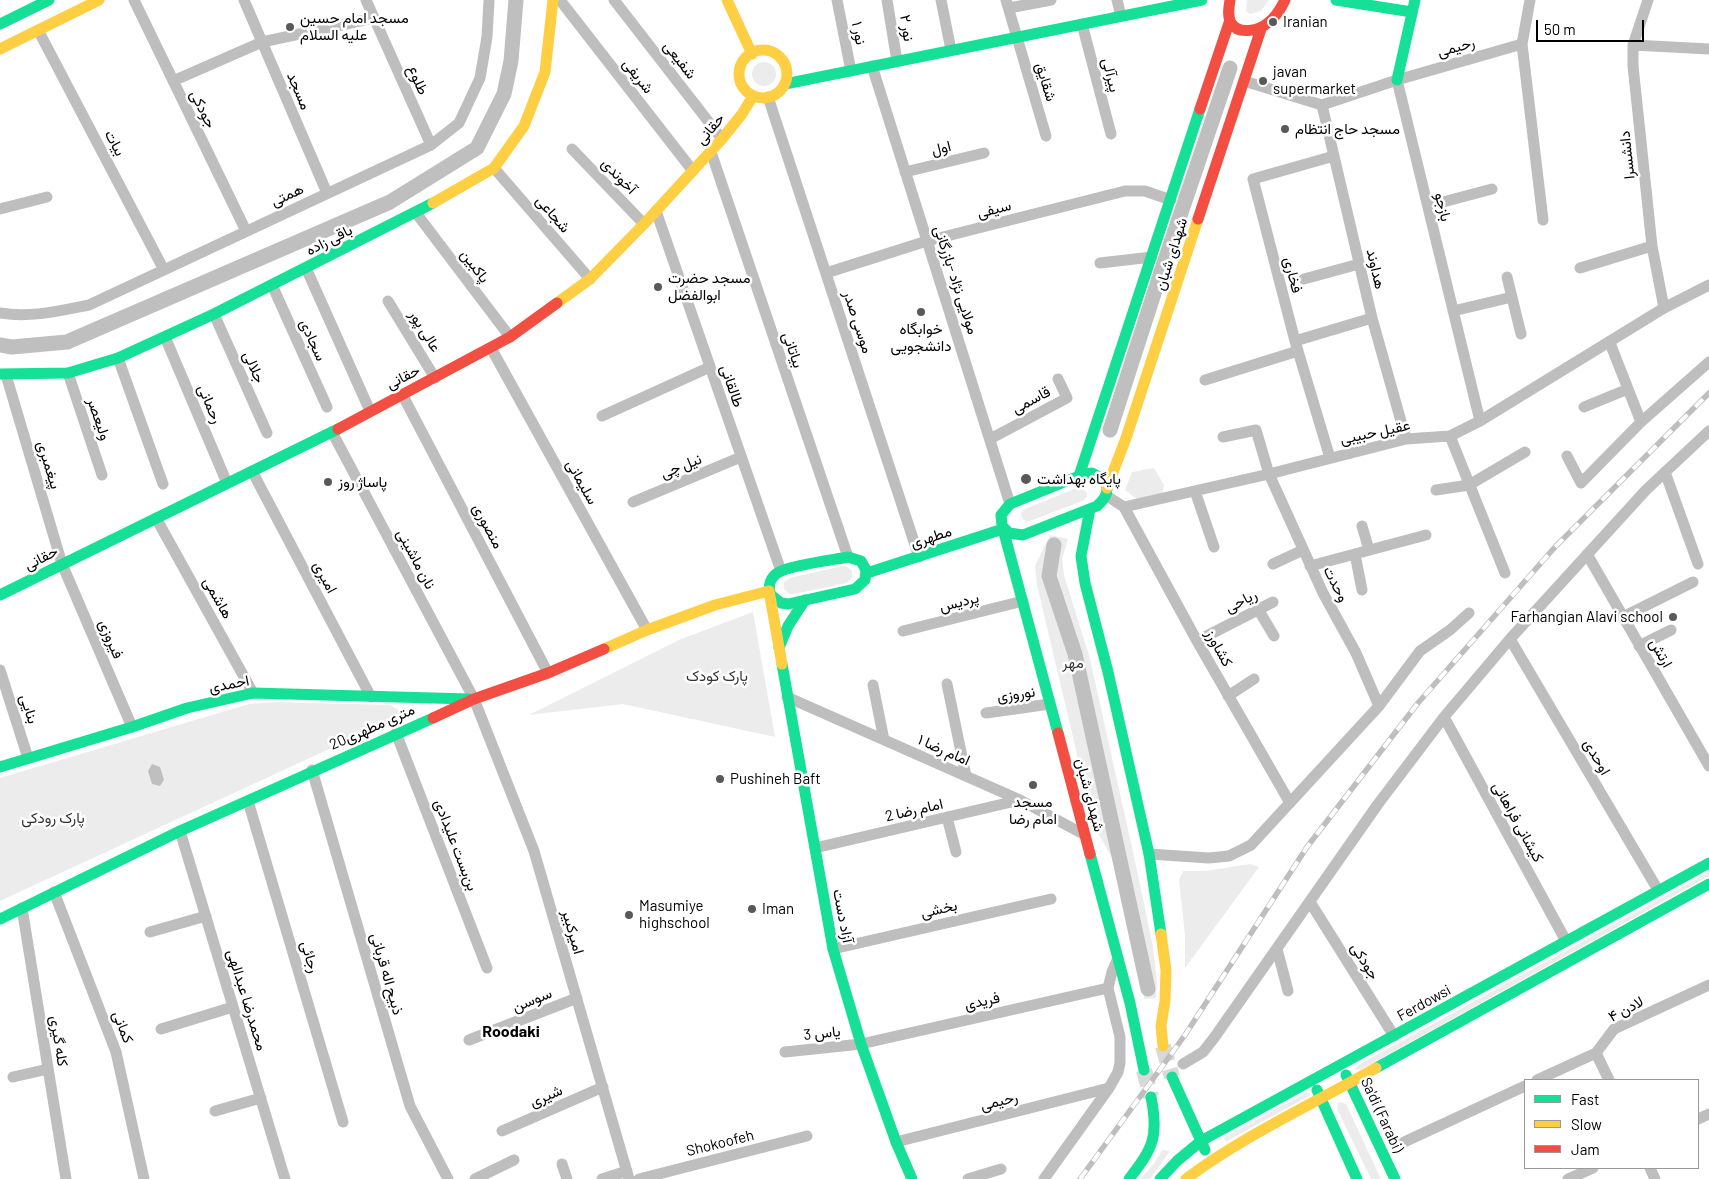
<!DOCTYPE html>
<html>
<head>
<meta charset="utf-8">
<style>
	body { margin:0 }
	#map { position:relative; width:1709px; height:1179px; overflow:hidden; background:#fff; font-family:Barlow,sans-serif }
	canvas { display:block }
	.legend { position:absolute; left:1524px; top:1079px; width:175px; height:90px; box-sizing:border-box; background:#fff; border:1px solid #999; margin:0; padding:6px 9px; list-style:none; font-size:15px; color:#000 }
	.legend li { display:flex; align-items:center; gap:10px; height:25px }
	.legend b { width:25px; border:1px solid #999 }
	.scale { position:absolute; left:1536px; top:20px; width:108px; height:22px; box-sizing:border-box; border:2px solid #000; border-top:0; padding-left:6px; font-size:15px; line-height:18px; white-space:nowrap; color:#000; -webkit-text-stroke:4px #fff; paint-order:stroke }
</style>
</head>
<body>
<div id="map">
<canvas width="1709" height="1179"></canvas>
<ul class="legend">
<li><b style="height:6px;background:#16e098"></b>Fast</li>
<li><b style="height:6px;background:#ffcf43"></b>Slow</li>
<li><b style="height:6px;background:#f24e42"></b>Jam</li>
</ul>
<div class="scale">50 m</div>
</div>
<script>
const ctx = document.querySelector('canvas').getContext('2d');
ctx.lineJoin = 'round';
function paint(path, color) {
  ctx.fillStyle = color;
  ctx.fill(path, 'evenodd');
}
function strokePath(path, color, width, dash) {
  ctx.strokeStyle = color;
  ctx.lineWidth = width;
  ctx.lineCap = dash ? 'butt' : 'round';
  ctx.setLineDash(dash || []);
  ctx.stroke(path);
}
function label(font, color, halo, rows, align = 'center') {
  ctx.font = font + ' Barlow,Vazirmatn,sans-serif';
  ctx.lineWidth = 5;
  ctx.setLineDash([]);
  ctx.textBaseline = 'middle';
  ctx.strokeStyle = halo;
  ctx.fillStyle = color;
  for (const [text, x, y, turn = 0] of rows) {
    ctx.save();
    ctx.translate(x, y);
    ctx.rotate((+turn || 0) * Math.PI / 180);
    ctx.textAlign = isNaN(turn) ? turn : align;
    if (halo) ctx.strokeText(text, 0, 0);
    ctx.fillText(text, 0, 0);
    ctx.restore();
  }
}
paint(new Path2D(`
	M1247,0H1269L1261,11L1250,14L1246,11Z
	M752 74a12 12 0 1 1 24 0a12 12 0 1 1-24 0Z
	M1154,468L1164,485L1162,494L1138,500L1125,490L1132,472Z
	M1077,488L1083,489L1087,493V497L1082,501L1030,521L1027,522L1022,519L1021,513L1025,509Z
	M1050,535L1068,539L1062,559L1064,575L1090,659L1137,870L1153,947L1157,983L1156,998L1144,999L1143,985L1112,858L1094,826L1037,585L1035,566Z
	M842,566H846L852,571V578L846,583L794,594H790L784,589V582L790,578Z
	M753,612L775,737L623,704L529,715L681,639Z
	M276,702L390,705L405,714L0,901V778L249,704Z
	M1250,864L1259,867L1185,968V935L1179,880L1183,871H1206Z
	M1709,872V876L1360,1070L1355,1069L1358,1065Z
	M1307,1092L1310,1093L1309,1096L1227,1141L1224,1140L1225,1137Z
	M1341,1102L1346,1104L1381,1179H1371L1337,1109L1338,1103Z
	M1162,1150L1170,1151L1150,1179H1140L1154,1164Z`), '#ececec');
paint(new Path2D(`
	M152,764L160,767L164,780L160,786L152,784L148,771Z`), '#bfbfbf');
strokePath(new Path2D(`
	M0,345L12,347L67,342L390,202L477,148L504,94L511,61L516,0
	M1110,430L1160,275L1230,68
	M1054,545L1049,576L1075,654L1148,989`), '#bfbfbf', 15);
strokePath(new Path2D(`
	M1163,1046L1172,1077
	M1144,1070L1151,1097`), '#d9d9d9', 16, [16, 8]);
strokePath(new Path2D(`
	M134,0L246,231
	M244,0L327,193
	M366,0L431,145
	M560,0L693,171
	M614,0L722,139
	M837,0L851,71
	M887,0L897,61
	M941,0L951,50
	M1006,0L1046,136
	M1117,0L1121,16
	M1530,0L1522,44L1543,220
	M1648,0L1633,45V66L1652,246L1664,308
	M1009,8L1051,0
	M1082,24L1111,134
	M38,30L164,270
	M1633,45L1709,49
	M872,66L1010,504
	M1397,80L1480,421
	M173,81L262,42L374,18
	M1244,81L1322,105L1397,80L1522,44
	M768,97L919,557
	M1322,105L1372,318L1406,439
	M572,149L644,224
	M711,152L848,557
	M494,168L590,279
	M905,172L984,153
	M1428,206L1492,189
	M0,209L47,197
	M656,211L781,571
	M416,213L510,337
	M1100,263L1152,257
	M306,268L370,411
	M1580,268L1652,246
	M826,273L927,241L1125,191H1145L1171,200
	M1507,277L1521,334
	M1304,279L1359,264
	M272,285L327,407
	M388,301L435,378
	M1453,311L1512,297
	M0,313C30,318 59,311 89,305L431,145L459,123L480,78L487,37L489,0
	M214,314L267,433
	M165,337L227,483
	M1295,341L1372,318
	M1610,343L1641,422
	M491,348L647,630
	M118,358L163,484
	M68,373L102,475
	M6,375L62,564L132,727
	M1205,380L1298,351
	M402,394L548,673
	M1584,407L1628,389
	M602,416L710,367
	M332,432L474,699L534,851L629,1179
	M1450,436L1505,573
	M1223,437L1256,430L1269,474L1323,593L1356,653L1379,706
	M990,439L1067,398L1058,379
	M1567,456L1581,483L1641,422L1709,362
	M1330,458L1295,341L1253,179L1334,156
	M252,471L371,697
	M1665,472L1698,564
	M1436,490L1469,485L1525,452
	M1195,491L1214,547
	M1107,496L1124,507L1269,474L1406,439L1450,436L1480,421L1664,308L1709,285
	M633,502L741,457
	M1124,507L1197,641L1290,803
	M156,518L253,693
	M1362,526L1369,550
	M1355,554L1362,590
	M1587,554L1709,766
	M1273,564L1303,550
	M1310,566L1426,535
	M1258,609L1274,636
	M1623,617L1693,582
	M903,631L1023,601
	M1510,639L1658,890
	M1197,641L1273,602
	M1639,646L1671,630
	M0,670L28,758
	M947,684L966,776
	M873,685L884,740
	M1228,696L1254,679
	M787,697L1020,800L1085,835
	M986,713L1050,704
	M1444,717L1566,941
	M396,733L487,968
	M312,770L410,1106L448,1179
	M248,801L343,1122
	M947,817L956,852
	M180,831L285,1179
	M815,848L1020,800
	M1149,854L1209,858L1229,856L1251,845L1379,706L1420,651L1450,630L1469,613
	M54,892L116,1052L144,1179
	M1310,902L1394,1036
	M22,908L66,1179
	M150,932L206,916
	M833,949L1051,899
	M1277,949L1288,991
	M161,1029L233,1007
	M469,1040L577,998
	M785,1052L861,1044L1108,988
	M1596,1053L1609,1080
	M1183,1064L1203,1052L1214,1038L1378,804L1444,717L1510,639L1646,490L1709,431
	M13,1077L48,1069
	M1537,1080L1596,1053L1614,1029L1709,985
	M215,1111L261,1098
	M1698,1119L1709,1114
	M502,1131L603,1087
	M896,1142L1109,1088
	M1402,1143L1525,1086
	M562,1164L567,1179
	M1650,1168L1655,1179
	M475,1179L514,1160
	M602,1179L627,1171
	M639,1179L807,1136
	M968,1179L1001,1169
	M1044,1179L1109,1088L1118,1072L1120,1063V1037L1108,988L1112,972L1118,958
	M1568,1179L1593,1168`), '#bebebe', 11);
strokePath(new Path2D(`
	M1336,0L1412,12
	M0,24L49,0
	M1397,80L1415,0
	M785,84L1202,0
	M0,374L68,373L118,358L214,314L433,203
	M1092,473C1110,481 1112,493 1097,506L1023,535L1009,533L1002,526L1001,515L1010,504L1084,474Z
	M1079,476L1200,109
	M1090,509L1081,556L1085,583L1108,672L1149,854L1161,934
	M848,557L861,561L866,570L865,580L855,589L788,604L781,603L771,595C768,588 769,580 776,574C785,566 833,560 848,557Z
	M867,573L1003,529L1058,733
	M0,595L338,429
	M779,648L788,626L805,600
	M782,664L833,949L861,1044L896,1142L912,1179
	M0,767L132,727L187,708L253,693L469,699
	M1090,854L1130,1003L1144,1070
	M0,919L180,831L433,718
	M1376,1068L1709,884
	M1346,1075L1395,1179
	M1172,1077L1205,1150
	M1317,1090L1357,1179
	M1129,1179C1153,1148 1159,1137 1151,1097
	M1160,1179L1177,1161L1201,1141L1709,863`), '#16e098', 11);
strokePath(new Path2D(`
	M727,0L752,54
	M0,49L99,0
	M739 74a24 24 0 1 1 48 0a24 24 0 1 1-48 0Z
	M433,203L494,168L524,126L545,72L553,0
	M557,303L590,279L644,224L722,139L742,114L753,96
	M1107,488L1126,438L1198,219
	M604,649L647,630L715,605L769,591L782,664
	M1161,934L1166,970L1165,1001L1161,1026L1163,1046
	M1186,1179C1245,1135 1313,1104 1376,1068`), '#ffcf43', 11);
strokePath(new Path2D(`
	M1230,0C1229,7 1227,16 1231,23C1239,36 1260,30 1269,22C1277,16 1281,8 1285,0
	M1200,109L1230,20
	M1198,219L1261,29
	M338,429L510,337L557,303
	M433,718L474,699L548,673L604,649
	M1058,733L1090,854`), '#f24e42', 11);
const rail = new Path2D(`
	M1080,1179L1185,1035L1307,847L1418,703L1555,547L1709,393`);
strokePath(rail, '#bebebe', 5.5);
strokePath(rail, '#fff', 4, [11]);
for (const [x, y, r, color] of [
	[1273,22,5,"#595959"],
	[290,27,5,"#595959"],
	[1263,81,5,"#595959"],
	[1285,129,5,"#595959"],
	[658,287,5,"#595959"],
	[921,312,5,"#595959"],
	[1026,479,6,"#595959"],
	[328,482,5,"#595959"],
	[1673,617,5,"#595959"],
	[720,779,5,"#595959"],
	[1033,785,5,"#595959"],
	[752,909,5,"#595959"],
	[629,915,5,"#595959"]
]) {
  const dot = new Path2D();
  dot.arc(x, y, r, 0, 2 * Math.PI);
  ctx.fillStyle = color;
  ctx.fill(dot);
  strokePath(dot, '#fff', 2);
}
label('15px', '#000', '#fff', [
	["مسجد امام حسین",300,18],
	["علیه السلام",300,35],
	["Iranian",1283,22],
	["javan",1273,72],
	["supermarket",1273,89],
	["مسجد حاج انتظام",1295,129],
	["مسجد حضرت",668,278],
	["ابوالفضل",668,295],
	["خوابگاه",921,329,"center"],
	["دانشجویی",921,346,"center"],
	["پایگاه بهداشت",1037,479],
	["پاساژ روز",338,482],
	["Farhangian Alavi school",1663,617,"right"],
	["Pushineh Baft",730,779],
	["مسجد",1033,802,"center"],
	["امام رضا",1033,819,"center"],
	["Masumiye",639,906],
	["highschool",639,923],
	["Iman",762,909]
], 'left');
label('15px', '#000', '#fff', [
	["نور ۲",907,28,81],
	["نور ۱",859,33,79],
	["رحیمی",1456,47,-16],
	["شفیعی",680,60,52],
	["پیرآلی",1111,75,76],
	["شریفی",638,76,52],
	["طلوع",418,80,66],
	["شقایق",1046,82,73],
	["مسجد",299,91,67],
	["جودکی",203,109,64],
	["حقانی",710,129,-50],
	["بیات",115,143,62],
	["اول",941,148,-14],
	["دانشسرا",1627,155,-96],
	["آخوندی",619,176,46],
	["همتی",287,195,-25],
	["بازجو",1443,207,76],
	["سیفی",994,209,-14],
	["شجاعی",553,214,49],
	["باقی زاده",329,240,-27],
	["شهدای شبان",1171,254,-72],
	["پاکبین",475,266,53],
	["هداوند",1376,269,77],
	["فخاری",1293,275,76],
	["مولایی نژاد -بازرگانی",956,280,72],
	["موسی صدر",858,322,72],
	["عالی پور",425,331,58],
	["سجادی",313,340,66],
	["بیاتانی",793,350,71],
	["جلالی",254,367,66],
	["حقانی",403,377,-27],
	["طالقانی",732,386,71],
	["قاسمی",1031,400,-28],
	["رحمانی",210,404,67],
	["ولیعصر",99,419,71],
	["عقیل حبیبی",1375,432,-12],
	["پیغمبری",49,465,73],
	["نیل چی",681,466,-22],
	["سلیمانی",582,482,61],
	["منصوری",488,526,62],
	["مطهری",931,537,-18],
	["حقانی",41,558,-27],
	["نان ماشینی",416,559,62],
	["امیری",325,577,62],
	["وحدت",1336,584,63],
	["هاشمی",218,598,61],
	["ریاحی",1241,601,-27],
	["پردیس",959,602,-14],
	["فیروزی",111,639,67],
	["کشاورز",1219,648,61],
	["ارتش",1661,653,60],
	["احمدی",229,684,-11],
	["نوروزی",1016,694,-8],
	["بنایی",29,709,72],
	["20متری مطهری",372,727,-24],
	["امام رضا ۱",944,750,24],
	["اوحدی",1597,757,60],
	["شهدای شبان",1090,795,75],
	["امام رضا 2",914,810,-13],
	["کیشانی فراهانی",1518,822,61],
	["بن‌بست علیدادی",456,845,69],
	["بخشی",939,909,-13],
	["آزاد دست",843,916,79],
	["امیرکبیر",573,932,74],
	["رجائی",310,957,74],
	["جودکی",1365,961,58],
	["ذبیح اله قربانی",387,974,74],
	["محمدرضا عبدالهی",247,1000,73],
	["سوسن",532,1000,-22],
	["فریدی",982,1001,-13],
	["Ferdowsi",1424,1003,-29],
	["لادن ۴",1626,1009,-28],
	["کمانی",123,1027,69],
	["یاس 3",822,1033,-6],
	["کله گیری",59,1041,81],
	["شیری",546,1096,-24],
	["رحیمی",999,1101,-14],
	["Sa'di (Farabi)",1382,1115,65],
	["Shokoofeh",720,1143,-14]
]);
label('15px', '#333', '#fff', [
	["مهر",1073,663],
	["پارک کودک",717,676],
	["پارک رودکی",53,818]
]);
label('bold 16px', '#000', '#fff', [
	["Roodaki",511,1032]
]);
</script>
</body>
</html>
